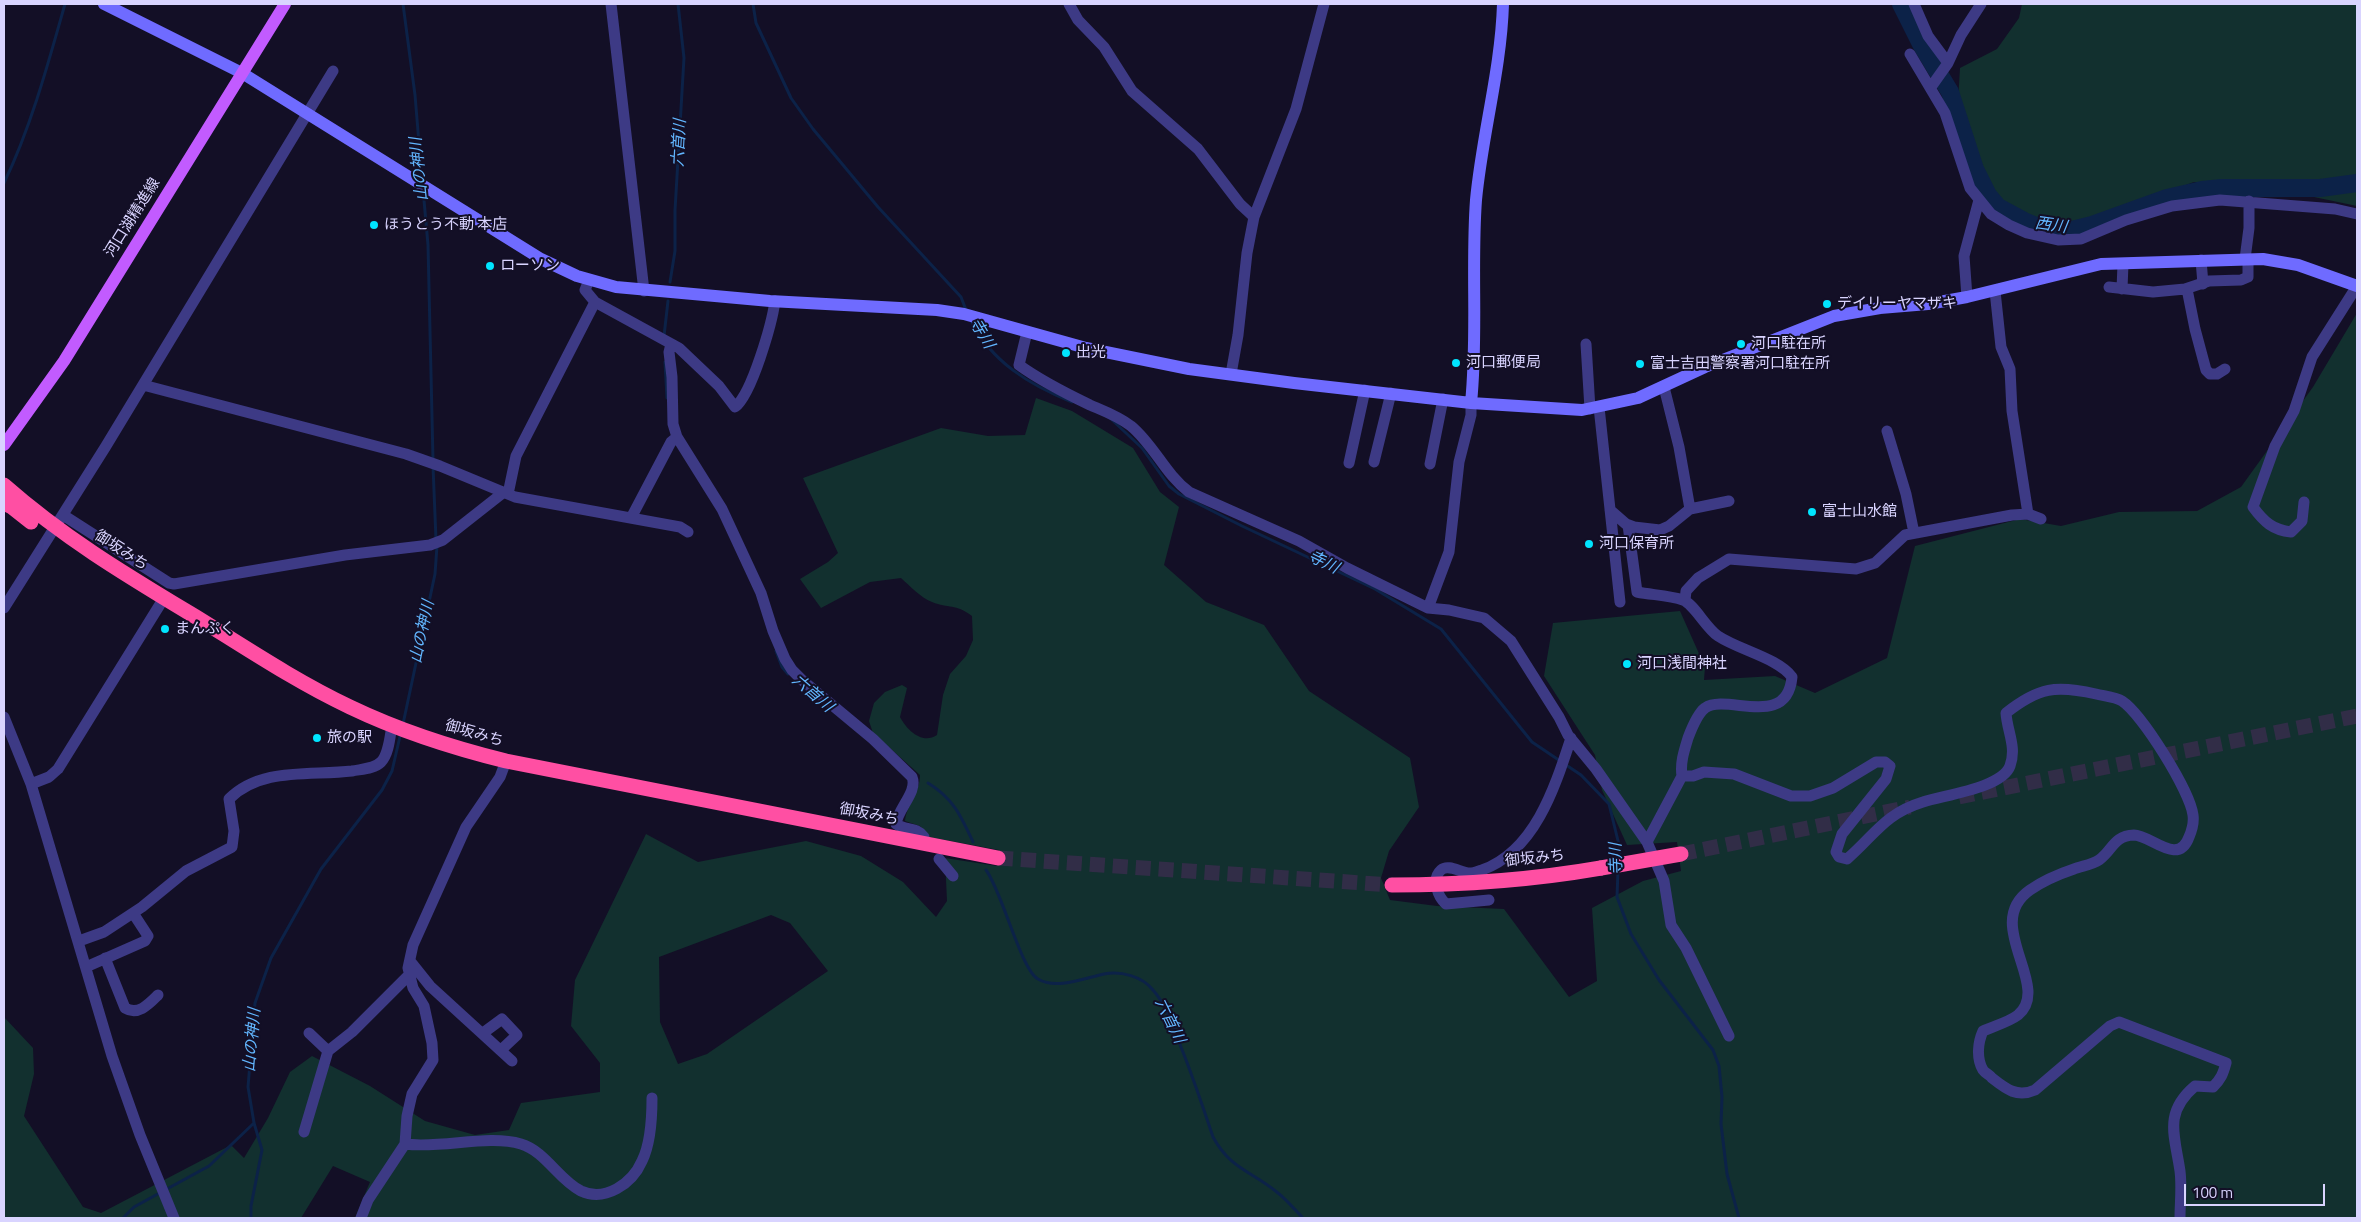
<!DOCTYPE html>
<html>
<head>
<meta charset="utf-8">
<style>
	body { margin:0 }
	#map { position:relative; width:2361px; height:1222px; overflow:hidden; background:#130f26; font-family:"Titillium Web",sans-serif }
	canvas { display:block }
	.frame { position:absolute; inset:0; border:5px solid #d9d4ff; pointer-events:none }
	.scale { position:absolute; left:2184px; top:1184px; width:141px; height:22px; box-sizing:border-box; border:2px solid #d9d4ff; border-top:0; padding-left:6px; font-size:15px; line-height:18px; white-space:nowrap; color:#d9d4ff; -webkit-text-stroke:4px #130f26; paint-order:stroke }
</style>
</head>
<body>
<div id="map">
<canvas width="2361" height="1222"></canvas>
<div class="frame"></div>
<div class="scale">100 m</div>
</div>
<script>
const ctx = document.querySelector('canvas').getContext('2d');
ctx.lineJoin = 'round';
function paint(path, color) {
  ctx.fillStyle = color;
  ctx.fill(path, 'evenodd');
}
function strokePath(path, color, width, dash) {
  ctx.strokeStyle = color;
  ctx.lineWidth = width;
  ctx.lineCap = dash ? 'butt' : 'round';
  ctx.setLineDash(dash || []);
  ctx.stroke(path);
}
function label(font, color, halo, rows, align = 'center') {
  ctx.font = font + ' "Titillium Web","Noto Sans JP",sans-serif';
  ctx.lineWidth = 4;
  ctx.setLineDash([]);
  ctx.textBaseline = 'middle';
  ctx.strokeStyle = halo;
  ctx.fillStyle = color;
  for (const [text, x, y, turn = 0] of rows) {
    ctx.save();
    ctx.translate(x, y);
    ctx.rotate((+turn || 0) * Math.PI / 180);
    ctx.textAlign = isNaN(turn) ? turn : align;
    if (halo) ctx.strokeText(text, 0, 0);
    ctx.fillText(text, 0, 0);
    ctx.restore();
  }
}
paint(new Path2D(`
	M2022,4H2357V206L2314,197L2194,182L2083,223H2034L1985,200L1959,138L1957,118L1960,68L1997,49L2019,18Z
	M2357,313V1218H355L370,1182L333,1166L301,1218H4V1017L33,1048L34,1074L24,1116L83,1207L101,1213L231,1145L244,1158L268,1118L290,1072L312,1056L370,1086L425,1121L475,1135L509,1130L521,1103L600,1092V1063L571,1026L575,980L646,834L698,862L806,841L861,856L903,882L936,917L947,901L945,858L997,866L999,850L929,837L920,826L905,821C907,804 920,792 920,775L873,733L869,721L874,703L885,692L902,685L907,688L900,717C907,730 922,745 937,735L943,695L950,674L966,656L973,640L972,616C955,603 949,609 932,602C920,597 911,587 901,578L870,582L821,608L800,579L828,562L838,553L803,478L941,428L988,436L1025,435L1036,398L1072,411L1133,448L1160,492L1179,507L1164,565L1206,602L1264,625L1309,691L1410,758L1419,807L1389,851L1381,878L1390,900L1437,906L1504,909L1569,997L1597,981L1592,908L1643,881L1681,871L1677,842L1627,845L1602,790L1595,755L1544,676L1553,623L1680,611L1705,667L1704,680L1775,676L1815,693L1887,658L1915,546L2020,519L2061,526L2119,512L2197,511L2241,487L2313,387ZM771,915L790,923L828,971L707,1054L678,1064L660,1022L659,957Z`), '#12302f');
strokePath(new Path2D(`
	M403,4L415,95L422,180
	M753,4L756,23L791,98L813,129L878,207L961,297L966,310
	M4,183C31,127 48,64 65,4
	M423,189L428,245L433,460
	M670,282L675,251V210L684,58L678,4
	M971,320C991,362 1030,385 1072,402
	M664,336L668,301
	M665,362L667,398
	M1110,418L1142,448L1169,486L1179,494L1242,526L1375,589L1441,629L1532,742L1581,775L1609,804L1620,849L1619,861
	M433,466L436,540
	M776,651L782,667L788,674
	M403,724L435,574L437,546
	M928,783C953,798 961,816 973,842
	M986,870C1002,891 1021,970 1038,979C1056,990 1085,978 1104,974C1121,971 1142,976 1153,990C1167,1006 1174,1028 1181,1047C1193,1077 1203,1107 1213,1137C1231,1170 1252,1171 1278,1193C1287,1200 1295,1210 1303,1218
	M1618,870L1617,897L1631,934L1659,980L1713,1050L1719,1066L1722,1097L1721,1124L1727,1174L1739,1218
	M123,1218L134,1207L209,1166L254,1123
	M251,1218V1206L262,1150L254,1123L248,1087L255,1003L271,958L321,869L382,790L392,771L401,732`), '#0c2248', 3);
strokePath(new Path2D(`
	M1901,4L1921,44L1950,92L1975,169L1988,195L1998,207L2024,221L2041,228L2068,231L2092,225L2167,198L2202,190L2222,188H2320L2357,183`), '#0c2248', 18);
strokePath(new Path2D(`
	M1959,797L2357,716
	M1681,854L1910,807
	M998,858L1392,885`), '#312d47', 15, [15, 8]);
strokePath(new Path2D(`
	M611,4L644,291
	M1069,4L1078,20L1104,47L1132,91L1198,149L1240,204L1254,217
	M1914,4L1928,36L1948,63
	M1910,54L1945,113L1970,188L1991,214L2009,225L2027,233L2058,240L2081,239L2126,220L2172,206L2220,200L2335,209L2357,214
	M1931,87L1948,63L1961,35L1981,4
	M2245,259L2249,228V201
	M2201,260L2203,284
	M589,280L585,290L595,302L679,348L719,386L735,407C752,394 772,323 775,301
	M2109,287L2153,292L2185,289L2209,281L2241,280L2248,277V259
	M2122,289L2123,264
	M2187,289L2195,329L2206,370L2210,374H2217L2225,369
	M1995,291L2001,347L2010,369L2012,411L2028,514
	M1967,297L1964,256L1979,200
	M1027,332L1019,365C1041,381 1065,393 1090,405C1104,411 1118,416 1131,426C1154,445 1165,474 1189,492L1299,541L1347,568L1428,608L1449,610L1484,618L1511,641L1559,717L1568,735L1596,769L1647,842L1664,881L1671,925L1686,948L1729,1036
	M671,344L669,352L672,377L673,424L677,437L722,509L761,593L773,631L785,659L792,670L802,680L873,739L912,777C918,792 898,808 896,824C906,831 916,826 924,837
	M1586,344L1590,409
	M1231,374L1238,335L1247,253L1254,217L1296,109L1324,4
	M143,385L406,454L440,466L515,497L680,527L688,532
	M1664,387L1679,447L1690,509
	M1599,407L1620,602
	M1887,431L1906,494L1914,533
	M1374,462L1391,393
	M1349,463L1365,390
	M1430,464L1443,399
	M508,494L516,456L595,302
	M2304,502L2302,521L2291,532C2273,530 2264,522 2253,507L2275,446L2294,411L2312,357L2357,286
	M1610,510L1626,524L1634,527L1660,530L1669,526L1690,509L1729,501
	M63,515L169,583L174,584L345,555L430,545L443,540L504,492
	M631,518L671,442L677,437
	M1628,525L1637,592C1651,595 1669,595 1683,600C1694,604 1706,628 1718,636C1739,650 1778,658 1792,677C1787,730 1727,693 1705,708C1697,714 1691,730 1688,738C1684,751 1680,763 1682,776
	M1685,600L1686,591L1698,578L1729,559L1856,569L1875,563L1905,535L2012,515L2028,514L2041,519
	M4,608L106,446L333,71
	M1428,608L1449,552L1459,462L1471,415V403
	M4,717L31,784L112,1056L140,1135L174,1218
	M31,784L49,777L58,769L164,598
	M1647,842L1682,776H1693L1704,772L1734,774L1791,796H1810L1833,788L1876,762H1885L1890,766L1886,779L1842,834L1836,852L1839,857L1847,859C1875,835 1884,814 1923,802C1944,795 2002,788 2010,766C2017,747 2007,731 2006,713C2039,687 2056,685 2096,694C2104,696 2116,697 2122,701C2142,714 2190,791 2193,815C2194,822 2192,830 2189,837C2178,867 2151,835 2134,835C2113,836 2113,850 2099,860C2092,865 2081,866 2074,869C2059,874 2043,881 2030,890C1981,924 2053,986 2018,1015C2009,1022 1994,1026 1983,1031C1978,1042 1976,1058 1983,1070C1985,1073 1990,1075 1992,1078C2006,1089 2017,1098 2035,1090L2110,1026L2119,1022L2226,1063C2223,1074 2221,1079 2213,1087L2195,1086C2163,1113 2175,1136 2180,1171C2182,1187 2180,1203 2180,1218
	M939,859L953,876
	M1489,900L1446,904C1438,897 1431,879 1441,870C1449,863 1462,874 1471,873C1474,873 1478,871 1482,870C1535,851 1555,787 1571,738
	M79,941L104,932L142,907L186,871L232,847L234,831L229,799C261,767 310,776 352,771C362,769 374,769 381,762C389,754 390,736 392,725
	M105,958L125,1008C138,1016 149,1004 158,995
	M410,961L430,986L512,1061
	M86,967L145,941L148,936L133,913
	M309,1033L328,1051L352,1032L410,974
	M483,1033L502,1019L517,1035L501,1050
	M304,1132L328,1051
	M405,1144C442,1149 488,1134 521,1144C545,1151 559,1180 581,1191C605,1202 632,1184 642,1161C651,1143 652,1118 652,1098
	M361,1218L368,1200L405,1144L407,1116L412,1094L433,1060L432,1043L424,1006L413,988L408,968L413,945L466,827L500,777L506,761`), '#3d3a85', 11);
strokePath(new Path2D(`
	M104,4L242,73L541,259L577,276L616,287L770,301L937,310L964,314L1086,348L1189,369L1294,383L1471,403L1582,410L1638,398L1705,367L1834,316L1880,308L1928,304L1967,297L2101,264L2263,259L2298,265L2357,286
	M1471,403C1478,335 1471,268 1476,200C1482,135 1501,70 1503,4`), '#6f6bff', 12);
strokePath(new Path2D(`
	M4,445L64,361L285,4`), '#c25bff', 12);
strokePath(new Path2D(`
	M4,485C64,538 128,576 196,617C246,648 297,682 350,707C400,731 453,748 506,761L998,858
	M4,503L12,507L31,522
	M1392,885C1462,885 1532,880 1601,868`), '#ff4fa3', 15);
strokePath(new Path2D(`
	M1601,868L1681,854`), '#ff4fa3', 15);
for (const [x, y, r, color] of [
	[374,225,5,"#00e5ff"],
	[490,266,5,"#00e5ff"],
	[1827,304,5,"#00e5ff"],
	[1741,344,5,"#00e5ff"],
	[1066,353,5,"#00e5ff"],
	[1456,363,5,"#00e5ff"],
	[1640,364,5,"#00e5ff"],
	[1812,512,5,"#00e5ff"],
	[1589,544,5,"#00e5ff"],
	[165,629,5,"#00e5ff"],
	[1627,664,5,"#00e5ff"],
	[317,738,5,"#00e5ff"]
]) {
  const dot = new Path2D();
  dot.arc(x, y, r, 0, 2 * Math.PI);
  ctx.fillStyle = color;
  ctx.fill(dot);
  strokePath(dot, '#130f26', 2);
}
label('15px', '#d9d4ff', '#130f26', [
	["河口湖精進線",133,218,-58],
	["御坂みち",121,551,33],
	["御坂みち",474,734,16],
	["御坂みち",869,815,11],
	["御坂みち",1535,859,-6]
]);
label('15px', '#d9d4ff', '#130f26', [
	["ほうとう不動 本店",384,225],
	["ローソン",500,266],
	["デイリーヤマザキ",1837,304],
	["河口駐在所",1751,344],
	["出光",1076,353],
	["河口郵便局",1466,363],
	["富士吉田警察署河口駐在所",1650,364],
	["富士山水館",1822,512],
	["河口保育所",1599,544],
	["まんぷく",175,629],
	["河口浅間神社",1637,664],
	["旅の駅",327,738]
], 'left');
label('italic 16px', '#62b6ff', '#130f26', [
	["六首川",680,143,-87],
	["山の神川",420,169,-96],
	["西川",2051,226,8],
	["寺川",981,334,59],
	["寺川",1323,563,26],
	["山の神川",423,632,-78],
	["六首川",812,694,41],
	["寺川",1617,859,-92],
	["六首川",1169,1021,64],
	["山の神川",253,1040,-85]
]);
</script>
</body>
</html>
